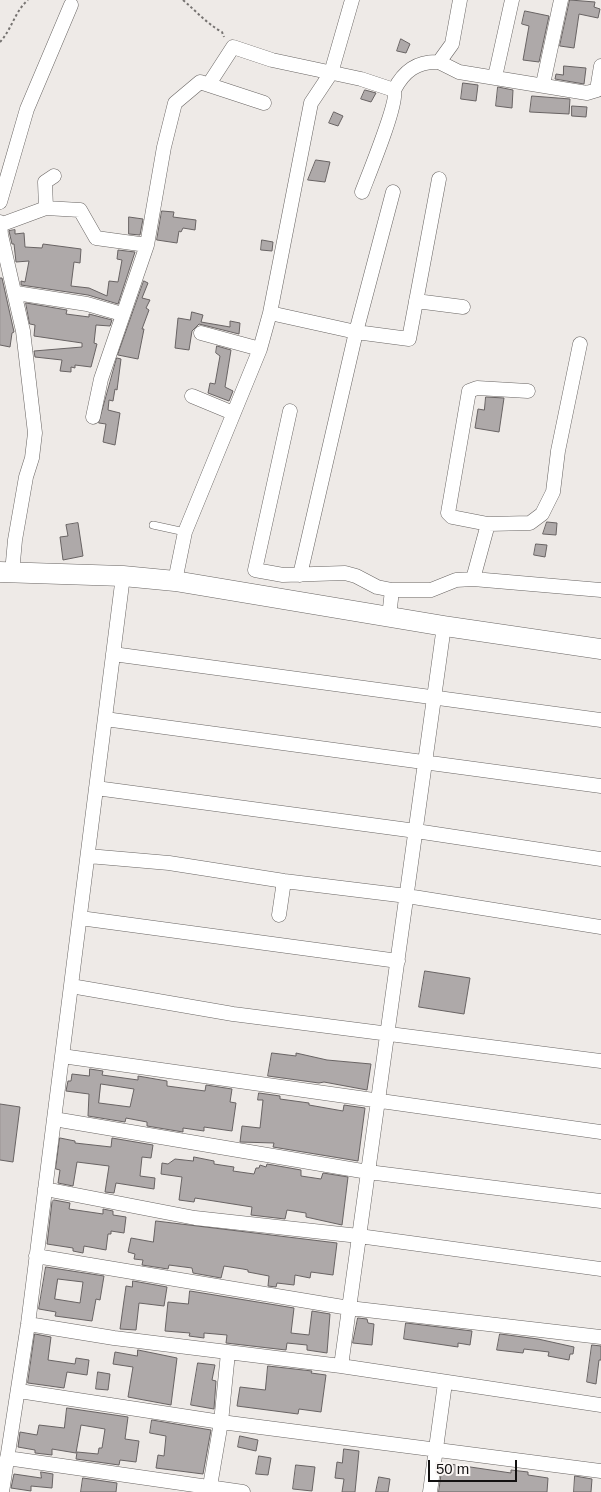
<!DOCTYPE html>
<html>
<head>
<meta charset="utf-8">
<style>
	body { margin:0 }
	#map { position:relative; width:601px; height:1492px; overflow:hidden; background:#eeeae7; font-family:Arial,sans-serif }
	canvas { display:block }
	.scale { position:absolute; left:428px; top:1460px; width:89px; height:22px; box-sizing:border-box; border:2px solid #131111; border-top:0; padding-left:6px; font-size:15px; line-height:18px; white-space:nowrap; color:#131111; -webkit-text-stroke:4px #fbf7f5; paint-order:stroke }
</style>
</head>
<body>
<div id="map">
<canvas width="601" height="1492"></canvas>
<div class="scale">50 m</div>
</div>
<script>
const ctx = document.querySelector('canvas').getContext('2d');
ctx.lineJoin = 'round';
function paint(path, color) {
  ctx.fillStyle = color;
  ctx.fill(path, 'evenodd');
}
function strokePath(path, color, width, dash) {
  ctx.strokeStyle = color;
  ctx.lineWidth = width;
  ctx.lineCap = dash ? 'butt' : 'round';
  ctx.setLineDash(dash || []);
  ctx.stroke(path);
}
const building = new Path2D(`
	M570,0L595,2L594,7L600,9L598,18L579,14L574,48L560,46Z
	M525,11L549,16L539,62L523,60L529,26L522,24Z
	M401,39L410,44L406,53L397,51Z
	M564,66L586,68L584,84L555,79L556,74L563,75Z
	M463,83L478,85L476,101L461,99Z
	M498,87L513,90L512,108L496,106Z
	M365,90L376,93L371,102L361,99Z
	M532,96L570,99L569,114L530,112Z
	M572,106L587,107L586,117L572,116Z
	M334,112L343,116L338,126L329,123Z
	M316,160L330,162L325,182L308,180Z
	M162,211L174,212L173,217L196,220L195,230L183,228L181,232L179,231L177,243L157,240Z
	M129,217L143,219L140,235L129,234Z
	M15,230V234L24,233L25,247L42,248L43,244L81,249L80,263L74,262L71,286L89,288L107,296L109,281L118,282L122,260L117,259L118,250L135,252L118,304L88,295L21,285V281L25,282L29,261L16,262L14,244H12L9,231Z
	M262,240L273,242L272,251L261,250Z
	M0,278H2L14,332L12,333L10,347L0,345Z
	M144,281L148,283L142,298L150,300L146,308L149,310L142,329H144L138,359L118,355Z
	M26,303L67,310L66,314L89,317V314L112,320L110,326L96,325L94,343L97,344L91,367L75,365V368L71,367V372L60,371L62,360L35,357L34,351L82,347V343L34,336L35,325L30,324Z
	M192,312L203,315L201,322L230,327V321L240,323L239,334L199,324L192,331L189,350L175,348L178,318L190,320Z
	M217,346L231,350L225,387L233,391L229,401L208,393L210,383L215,384L220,356L216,353Z
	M117,358L121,359L117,390L115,389L113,401L109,400L108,410L120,413L115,445L103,442L106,424L99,423Z
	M486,397L504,398L499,432L475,428L478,409L484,410Z
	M547,522L557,523L556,535L543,534Z
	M78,523L83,556L63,560L60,537L68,536L66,525Z
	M536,544L547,545L545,557L534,555Z
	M425,971L470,978L464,1014L419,1007Z
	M272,1053L296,1056V1053L327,1060L371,1064L367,1090L324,1082L319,1083L268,1076Z
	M90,1069L103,1071L102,1075L138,1080V1076L167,1081V1086L205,1091L206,1085L232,1089L230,1102L236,1103L232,1131L204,1127V1131L183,1128V1132L147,1126V1122L126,1118L125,1122L88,1116L89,1094L66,1091L68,1081H71L72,1074L89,1076ZM101,1084L134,1089L130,1107L99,1103Z
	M259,1093L280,1096V1099L309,1103V1105L343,1111L344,1105L365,1108L358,1161L273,1147L274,1143L240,1142L242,1126L260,1128L263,1100H258Z
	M0,1104L20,1107L13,1162L0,1160Z
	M60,1138L75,1141V1143L111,1147L112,1138L153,1145L151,1158L142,1157L140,1176L155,1178L154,1189L116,1183L114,1193L105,1192L109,1166L77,1162L73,1186L58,1183L60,1170L56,1169Z
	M194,1157L214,1161V1164L234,1167L233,1171L254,1174L256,1168H259L260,1165L266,1167L267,1164L301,1170V1176L321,1179L323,1173L348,1177L342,1225L306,1217V1213L287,1210L285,1219L251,1215L252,1207L195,1198L194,1202L179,1200L182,1177L161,1174L162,1163L168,1164L175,1159L193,1161Z
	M54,1200L70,1203L69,1209L103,1214V1209L113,1211V1215L126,1217L124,1233L111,1231V1234H108L106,1250L84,1246L83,1253L73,1251V1248L47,1244L52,1202Z
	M156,1221L337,1243L333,1275L311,1272L310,1278L295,1275L294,1285L277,1283L276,1287L268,1286L269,1276L248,1272V1270L243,1269L224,1266L221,1278L193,1273L192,1268L169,1265L168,1269L142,1265L143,1260L134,1259L135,1254L128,1252L131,1238L153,1242Z
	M46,1267L104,1276L100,1300L96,1299L92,1321L55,1316L56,1312L39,1309ZM58,1279L83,1282L80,1303L55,1299Z
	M133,1281L167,1287L164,1306L139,1303L136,1330L120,1329L126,1286L132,1287Z
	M190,1291L294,1308L291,1333L309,1335L312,1311L330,1314L327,1353L307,1350V1345L287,1343L286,1350L226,1343L227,1335L204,1333V1338L189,1336L190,1333L165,1331L168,1302L188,1304Z
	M358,1318L367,1319L368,1323L374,1324L372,1345L353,1343Z
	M406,1323L472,1331L470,1345L458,1343V1347L404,1339Z
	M35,1334L51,1337L48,1360L75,1364L76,1358L89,1360L87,1375L67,1372L64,1388L28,1383Z
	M500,1334L538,1339L574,1347L573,1354H570L569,1360L548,1356L549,1352L524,1349L523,1353L497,1350Z
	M592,1345L601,1346V1360H599L596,1384L587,1382Z
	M138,1350L177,1358L171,1405L128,1397L133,1367L113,1364L115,1352L137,1356Z
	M198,1363L215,1365L212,1380L216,1381L214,1409L191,1405Z
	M268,1366L312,1371L311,1373L326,1375L321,1412L299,1409L298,1414L237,1406L240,1387L265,1390Z
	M98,1372L110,1374L108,1390L96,1389Z
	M67,1408L128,1417L125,1439L139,1441L136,1462L120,1460L119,1465L76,1459L77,1452L98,1454L99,1448H102L105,1429L81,1425L76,1453L52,1449V1455L35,1453V1450L18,1447L20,1432L37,1435L39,1425L64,1428Z
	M152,1420L211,1430L203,1474L156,1468L158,1455L164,1456L166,1436L150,1433Z
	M240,1436L258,1440L256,1451L238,1447Z
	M344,1449L359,1451L355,1492H342L344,1479L335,1478L337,1462L342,1463Z
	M259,1456L271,1458L268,1475L256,1474Z
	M443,1463L511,1473V1470L528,1472V1475L548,1478L547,1492H439Z
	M296,1465L315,1467L312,1491L293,1489Z
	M41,1472L53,1474L52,1488L31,1486V1491L11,1488L14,1474L41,1478Z
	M575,1476L592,1479L591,1492H574Z
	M379,1477L390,1479L388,1492H376Z
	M83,1478L117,1483L116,1492H81Z`);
paint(building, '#aea9a9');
strokePath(building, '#686363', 1);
const lane = new Path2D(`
	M153,525L185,532`);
const street = new Path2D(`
	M439,62L459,72L587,93L597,90L601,66
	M495,77L512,0
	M209,84L233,47L272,60L361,79L394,90C399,101 368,176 362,192
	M543,84L561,0
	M394,90C404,71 417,61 439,62L452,44L460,0
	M0,202L27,109L71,5
	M46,208L45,182L54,176
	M0,222L1,235L23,331L35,433L32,458L26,477L15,540L12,573
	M0,225L46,208L80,210L96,238L147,245
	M16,293L87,304L122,314
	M416,301L463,307
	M270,313L356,332L409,339L439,179
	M201,333L260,349
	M192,396L233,413
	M290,411L255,570L283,575L345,573L356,576L377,587L392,590H431L456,580L473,579L601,590
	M93,417L101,379L147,245L164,147L175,103L200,82L264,103
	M488,524L452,517L448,513L469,391L477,388L528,391
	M300,575L356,332L393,192
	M473,579L488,524L530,523L542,514L553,492L558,451L580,344
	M175,581L185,532L260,349L270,313L311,103L331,73L352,0
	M389,617L392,590
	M113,654L601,720
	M105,719L601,786
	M96,788L416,831L601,859
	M88,856L169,863L284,881L407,896L601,927
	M279,915L284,881
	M80,918L398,961
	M71,986L233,1014L601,1061
	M62,1056L601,1132
	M54,1119L368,1172L601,1201
	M45,1189L195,1218L359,1236L601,1269
	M36,1256L349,1308L601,1337
	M28,1324L114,1338L341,1366L601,1405
	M341,1366L444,626
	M19,1391L221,1422L601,1471
	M7,1458L243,1492
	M2,1492L28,1324L123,576
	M209,1492L221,1422L228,1353
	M430,1492L445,1383`);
const secondary = new Path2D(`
	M0,572L123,576L175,581L444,626L601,649`);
strokePath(lane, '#696563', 8);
strokePath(street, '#696563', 15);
strokePath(secondary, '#696563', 21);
strokePath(new Path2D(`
	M183,0C197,12 206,23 222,32L224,37
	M0,42C12,29 15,11 28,0`), '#767371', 2, [2.5, 2.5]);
strokePath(lane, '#fff', 7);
strokePath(street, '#fff', 14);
strokePath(secondary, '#fff', 20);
</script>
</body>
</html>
